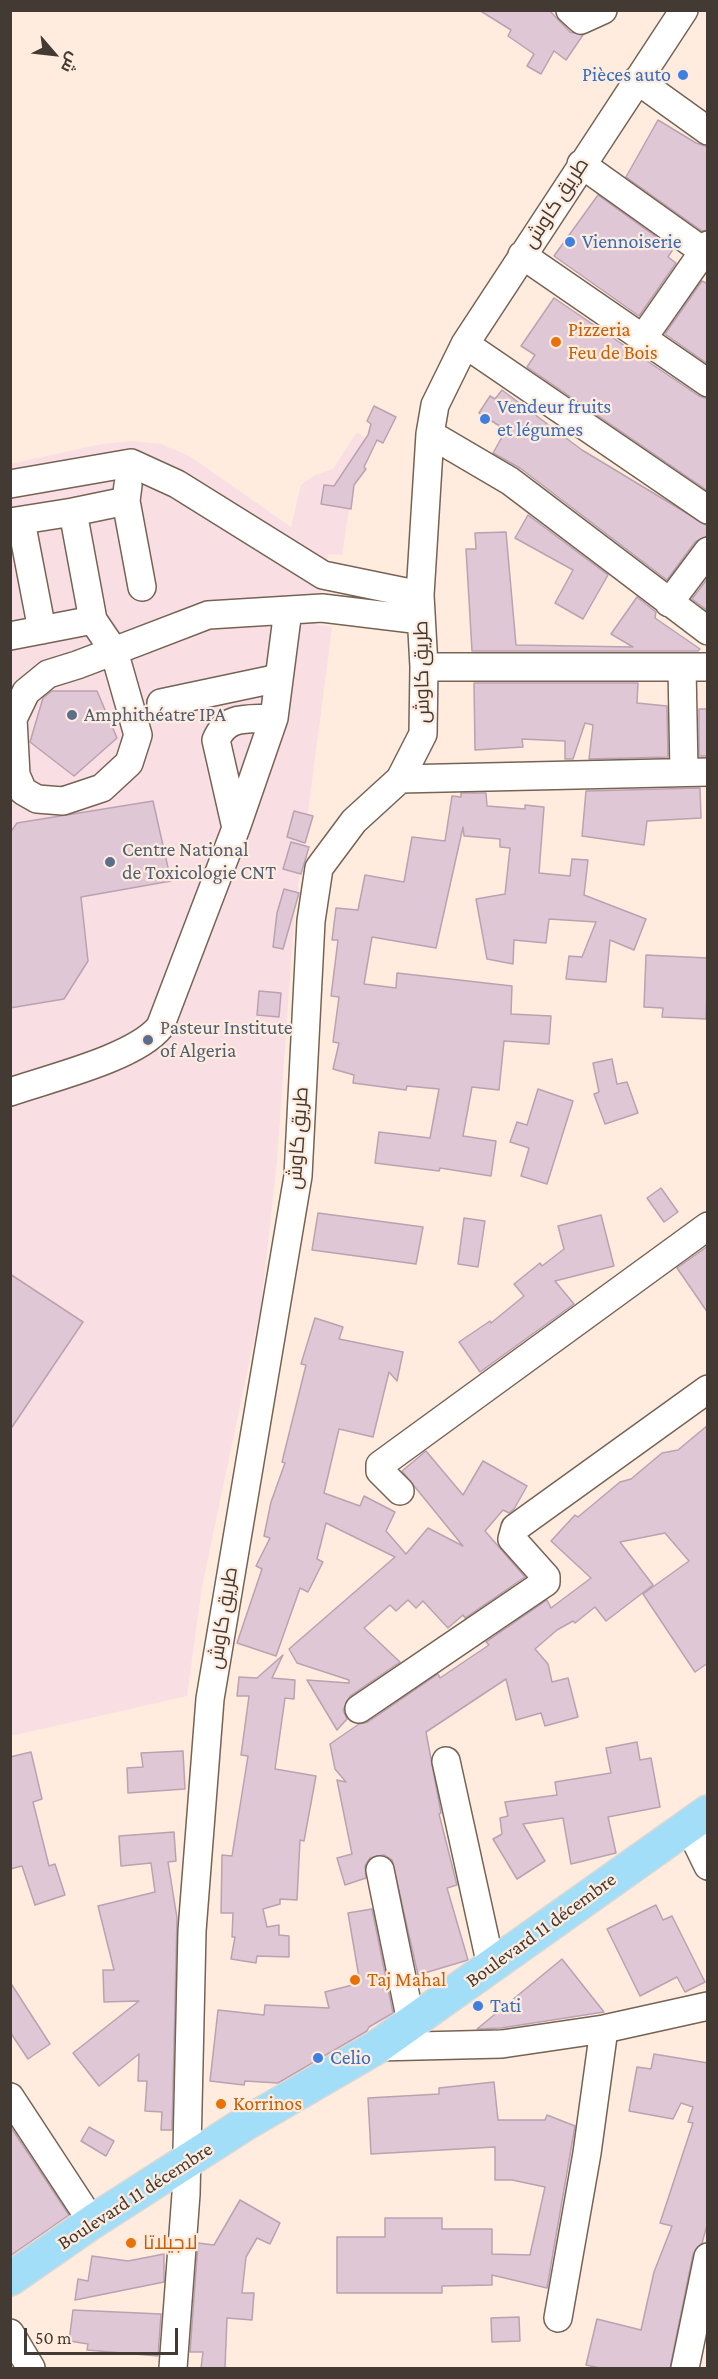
<!DOCTYPE html>
<html>
<head>
<meta charset="utf-8">
<style>
	body { margin:0 }
	#map { position:relative; width:718px; height:2379px; overflow:hidden; background:#ffecde; font-family:"Crimson Pro",Cairo,serif }
	canvas { display:block }
	.frame { position:absolute; inset:0; border:12px solid #433a33; pointer-events:none }
	.north { position:absolute; left:24px; top:24px; width:60px; height:60px; -webkit-text-stroke:4px #ffecde; paint-order:stroke; rotate:118deg; font-size:16px; font-weight:700; line-height:24px; text-align:center; color:#433a33 }
	.north::after { content:''; display:block; margin:auto; width:21px; height:27px; background:#433a33; clip-path:polygon(50% 0,100% 100%,50% 72%,0 100%) }
	.scale { position:absolute; left:24px; top:2328px; width:154px; height:27px; box-sizing:border-box; border:3px solid #433a33; border-top:0; padding-left:8px; font-size:18px; line-height:21px; white-space:nowrap; color:#433a33; -webkit-text-stroke:4px #ffecde; paint-order:stroke }
</style>
</head>
<body>
<div id="map">
<canvas width="718" height="2379"></canvas>
<div class="frame"></div>
<div class="north">ش</div>
<div class="scale">50 m</div>
</div>
<script>
const ctx = document.querySelector('canvas').getContext('2d');
ctx.lineJoin = 'round';
function paint(path, color) {
  ctx.fillStyle = color;
  ctx.fill(path, 'evenodd');
}
function strokePath(path, color, width, dash) {
  ctx.strokeStyle = color;
  ctx.lineWidth = width;
  ctx.lineCap = dash ? 'butt' : 'round';
  ctx.setLineDash(dash || []);
  ctx.stroke(path);
}
function label(font, color, halo, rows, align = 'center') {
  ctx.font = font + ' "Crimson Pro",Cairo,serif';
  ctx.lineWidth = 4.5;
  ctx.setLineDash([]);
  ctx.textBaseline = 'middle';
  ctx.strokeStyle = halo;
  ctx.fillStyle = color;
  for (const [text, x, y, turn = 0] of rows) {
    ctx.save();
    ctx.translate(x, y);
    ctx.rotate((+turn || 0) * Math.PI / 180);
    ctx.textAlign = isNaN(turn) ? turn : align;
    if (halo) ctx.strokeText(text, 0, 0);
    ctx.fillText(text, 0, 0);
    ctx.restore();
  }
}
paint(new Path2D(`
	M357,432L372,444L354,476L342,555L328,554L315,624L332,627L294,919L277,1161L261,1306L202,1587L187,1696L11,1736L10,464L102,444L132,441L161,444L191,457L291,527L301,485L315,475L333,469Z`), '#f9dee3');
const building = new Path2D(`
	M479,10H549L570,32L583,35L566,60L554,51L541,74L527,66L534,54L508,36L511,30Z
	M658,120L696,143L708,147V230L702,231L626,177Z
	M598,195L673,249L668,257L676,263L639,316L554,256Z
	M702,281L708,284V364L665,334Z
	M554,298L699,396L708,399V491L527,367L535,355L521,346Z
	M502,390L582,450L708,526V536L695,542L667,580L520,468L493,453L506,430L479,413L490,396L495,399Z
	M374,406L396,417L383,443L377,440L364,467L366,469L354,485L351,509L321,504L324,485L334,486L368,435L371,424L367,421Z
	M528,515L608,575L583,619L555,603L573,570L515,538Z
	M506,532L516,645L633,647L611,634L637,597L656,612L655,618L700,649L698,651H472L466,549H476L475,533Z
	M708,578V611L692,599Z
	M474,683H638L637,703L667,706L668,757L589,759L593,725L585,723L573,759H565V741L522,739L523,747L475,750Z
	M52,691H97L117,738L74,776L30,742L43,698Z
	M699,709H708V756H699Z
	M700,788L701,818L647,821L644,845L582,836L586,791Z
	M461,793H486L487,806L525,809V805L544,807L539,873L570,876L572,859L588,860L584,895L646,919L634,950L610,940L606,982L566,979L569,956L582,957L596,922L549,919L546,943L514,940L513,964L487,959L476,899L505,894L510,848L500,847V839L464,836L463,827L436,948L372,937L364,984L396,988L397,973L512,986L511,1014L551,1016L549,1044L504,1041L499,1090L472,1087L463,1136L496,1141L491,1176L440,1168L439,1171L375,1163L379,1132L430,1138L439,1089L407,1086L406,1090L353,1083L354,1075L333,1069L339,1043L333,1042L339,997L331,996L338,940H332L336,908L358,910L365,875L404,882L412,837L445,841L452,796L461,797Z
	M153,801L171,881L81,897L88,961L64,999L10,1008V833L17,823Z
	M294,811L313,816L305,843L287,837Z
	M291,842L309,847L301,874L283,869Z
	M284,889L299,893L283,949L273,947L277,913Z
	M646,955L708,958L706,1019L662,1017L663,1008L644,1007Z
	M259,991L281,993L279,1017L257,1015Z
	M612,1059L617,1084L627,1082L638,1113L605,1124L594,1094L599,1092L593,1063Z
	M538,1089L573,1101L547,1184L521,1176L529,1148L510,1142L517,1122L527,1125Z
	M661,1188L678,1212L664,1222L647,1198Z
	M318,1213L423,1227L416,1264L312,1250Z
	M601,1215L614,1266L555,1281L574,1304L480,1372L459,1342L490,1321L491,1323L524,1296L514,1284L540,1263L542,1266L564,1249L558,1226Z
	M464,1218L485,1221L478,1267L458,1264Z
	M708,1246V1313L677,1268Z
	M10,1274L83,1322L10,1430Z
	M315,1318L343,1327L339,1339L403,1352L397,1381L389,1372L373,1437L339,1429L324,1493L360,1506L364,1496L395,1512L386,1531L406,1554L428,1528L463,1546L402,1471L426,1451L463,1495L483,1461L527,1486L514,1509L509,1513L503,1510L485,1531L525,1577L465,1618L463,1615L448,1628L423,1601L416,1608L408,1600L396,1611L390,1605L364,1628L400,1662L350,1696L343,1710L347,1719L337,1730L307,1680L349,1683V1680L297,1663L289,1649L395,1557L326,1523L317,1559L323,1562L308,1592L300,1588L276,1656L237,1643L262,1569L256,1566L270,1538L264,1536L271,1502L285,1463L282,1462L306,1365L301,1364Z
	M708,1425V1663L695,1672L643,1594L689,1561L665,1533L620,1542L653,1585L606,1621L595,1607L575,1623L573,1621L557,1630L535,1649L548,1664L552,1682L568,1678L578,1717L545,1726L541,1713L516,1720L506,1679L426,1732L441,1813L439,1814L457,1885L447,1888L468,1960L418,1975L392,1860L384,1855L370,1858L365,1866L366,1878L345,1885L337,1858L352,1854L337,1780L346,1782L335,1769L330,1744L359,1724L368,1722L438,1674L440,1678L489,1645L486,1642L547,1600L551,1608L591,1578L551,1541L575,1515L578,1517L620,1482L631,1479L662,1453L678,1450Z
	M283,1655L272,1678L295,1680L294,1699L285,1698L275,1769L316,1776L304,1841L300,1840L297,1900L280,1899V1904L263,1909L267,1927L279,1925V1935L289,1936V1957L257,1956L256,1963L231,1959L235,1937H232L233,1913H221L222,1855L232,1856L248,1756L241,1755L249,1696H237L239,1677L257,1678Z
	M637,1742L640,1760L651,1758L660,1807L608,1817L616,1853L571,1864L563,1818L523,1824L545,1861L517,1879L493,1839L502,1834L500,1818L508,1816L505,1802L557,1795L555,1782L611,1773L606,1748Z
	M183,1751L185,1789L128,1793L127,1768L143,1767L141,1753Z
	M31,1752L42,1799L33,1802L49,1866L55,1864L65,1895L35,1905L22,1866L10,1869V1757Z
	M174,1832L176,1861L168,1862L177,1918L172,2130H161L162,2112L145,2111L147,2081H138L139,2054L99,2086L73,2053L139,2001L104,2002L103,1970H114L98,1906L155,1892L151,1863L121,1866L119,1836Z
	M656,1905L663,1920L672,1916L705,1982L685,1992L677,1977L640,1996L607,1929Z
	M372,1909L393,2013L369,2027L367,2031L278,2083L245,2081L244,2085L210,2081L218,2010L264,2015L265,2005L329,2008L325,1992L360,1983L348,1913Z
	M562,1959L604,2012L501,2028L477,2029Z
	M10,1982L50,2044L28,2059L10,2032Z
	M654,2054L708,2063V2222L702,2243L693,2254L670,2368H600L586,2365L597,2319L641,2330L654,2272L672,2226L660,2223L693,2123L688,2122L693,2107L681,2103L673,2119L629,2111L637,2067L651,2069Z
	M494,2082L498,2120H545L547,2115L575,2126L547,2288L492,2275V2285L442,2286V2293H337V2237H385V2218H442V2229H492V2254L530,2255L545,2187L512,2180H495V2147L371,2154L368,2098L439,2094V2088Z
	M10,2126L69,2215L10,2256Z
	M89,2127L114,2141L106,2156L81,2141Z
	M240,2200L280,2223L270,2244L257,2238L246,2257L242,2293H254L252,2320L227,2318L225,2368H201L203,2352H190L198,2243L214,2245Z
	M164,2254V2282L75,2300L78,2279L88,2281L92,2256L128,2261Z
	M73,2310L161,2314L158,2356L87,2350L88,2344L69,2341Z
	M519,2317L520,2341L492,2342L491,2318Z`);
paint(building, '#e0c7d6');
strokePath(building, '#baa2b0', 1.5);
const minor = new Path2D(`
	M570,10L581,20L603,10
	M637,80L708,131
	M581,164L703,251
	M522,255L708,383
	M643,338L708,245
	M465,344L708,510
	M430,434L510,481L708,631
	M10,484L131,463L177,484L323,575L420,595
	M128,485L126,501L142,587
	M126,501L73,512L93,620L114,651L138,735L129,763L102,788L63,801L37,799L23,791L16,775L13,719L26,692L48,674L77,665L114,651L208,615L322,608L421,620
	M21,521L42,630
	M10,522L73,512
	M669,603L708,551
	M10,636L93,620
	M424,667H708
	M682,667L684,772
	M161,703L279,678
	M400,779L708,772
	M236,828L216,740C227,714 248,720 274,718
	M10,1092C50,1078 135,1058 160,1027L236,828L274,718L288,610
	M400,1491L380,1471V1465L708,1226
	M359,1709L546,1582V1577L512,1539L515,1528L708,1389
	M446,1761L491,1966
	M688,1825L708,1866
	M380,1870L411,2022
	M377,2047L502,2044L604,2029L708,2006
	M10,2097L92,2222
	M558,2318L587,2153L604,2029
	M10,2333L31,2368
	M173,2368L186,2194L192,1931L210,1699L298,1176L311,921L319,868L354,821L400,779L423,734L424,667L420,595L430,434L435,405L465,344L684,10
	M685,2368L708,2257`);
const major = new Path2D(`
	M10,2279L92,2222L243,2125L377,2047L708,1812`);
strokePath(minor, '#766354', 30);
strokePath(major, '#d9d8d6', 36);
strokePath(minor, '#fff', 27);
strokePath(major, '#a3def8', 33);
for (const [x, y, r, color] of [
	[683,75,6,"#3f7fe0"],
	[570,242,6,"#3f7fe0"],
	[556,342,6,"#e8710a"],
	[485,419,6,"#3f7fe0"],
	[72,715,6,"#5c6f8a"],
	[110,862,6,"#5c6f8a"],
	[148,1040,6,"#5c6f8a"],
	[355,1980,6,"#e8710a"],
	[478,2006,6,"#3f7fe0"],
	[318,2058,6,"#3f7fe0"],
	[221,2104,6,"#e8710a"],
	[131,2243,6,"#e8710a"]
]) {
  const dot = new Path2D();
  dot.arc(x, y, r, 0, 2 * Math.PI);
  ctx.fillStyle = color;
  ctx.fill(dot);
  strokePath(dot, '#ffecde', 2);
}
label('20px', '#366cbe', '#ffecde', [
	["Pièces auto",671,75,"right"],
	["Viennoiserie",582,242],
	["Vendeur fruits",497,407],
	["et légumes",497,430],
	["Tati",490,2006],
	["Celio",330,2058]
], 'left');
label('20px', '#433a33', '#ffecde', [
	["طريق كاوش",556,203,-57],
	["طريق كاوش",422,672,-91],
	["طريق كاوش",298,1138,-86],
	["طريق كاوش",223,1618,-81],
	["Boulevard 11 décembre",541,1930,-36],
	["Boulevard 11 décembre",135,2196,-33]
]);
label('20px', '#c56008', '#ffecde', [
	["Pizzeria",568,330],
	["Feu de Bois",568,353],
	["Taj Mahal",367,1980],
	["Korrinos",233,2104],
	["لاجيلاتا",143,2243]
], 'left');
label('20px', '#4e5e75', '#ffecde', [
	["Amphithéatre IPA",84,715],
	["Centre National",122,850],
	["de Toxicologie CNT",122,873],
	["Pasteur Institute",160,1028],
	["of Algeria",160,1051]
], 'left');
</script>
</body>
</html>
